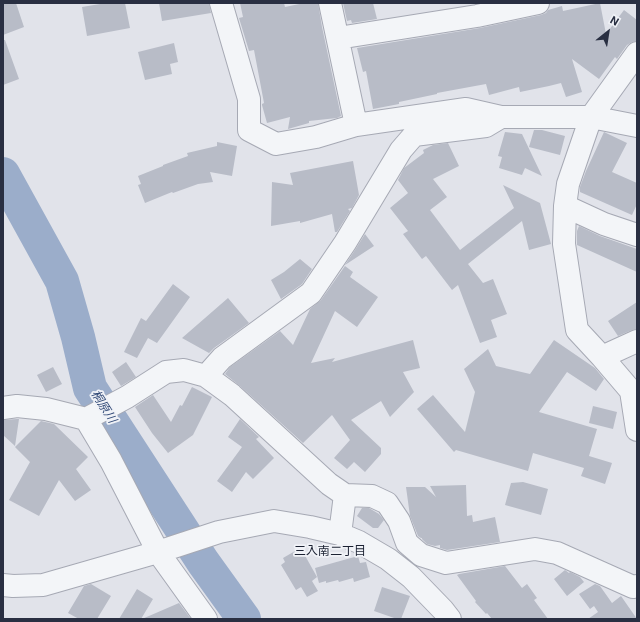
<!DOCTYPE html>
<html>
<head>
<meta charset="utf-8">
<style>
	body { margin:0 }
	#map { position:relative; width:640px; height:622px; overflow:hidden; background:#e1e3ea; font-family:Roboto,sans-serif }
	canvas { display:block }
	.frame { position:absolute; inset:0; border:4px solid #292f42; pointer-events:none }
	.north { position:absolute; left:588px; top:12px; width:40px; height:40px; -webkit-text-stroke:3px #f0f2f7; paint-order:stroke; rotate:30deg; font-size:11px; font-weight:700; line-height:16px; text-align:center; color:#292f42 }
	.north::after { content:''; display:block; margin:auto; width:14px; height:18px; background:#292f42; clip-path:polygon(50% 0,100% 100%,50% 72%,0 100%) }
</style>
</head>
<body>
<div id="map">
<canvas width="640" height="622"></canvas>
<div class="frame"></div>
<div class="north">N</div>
</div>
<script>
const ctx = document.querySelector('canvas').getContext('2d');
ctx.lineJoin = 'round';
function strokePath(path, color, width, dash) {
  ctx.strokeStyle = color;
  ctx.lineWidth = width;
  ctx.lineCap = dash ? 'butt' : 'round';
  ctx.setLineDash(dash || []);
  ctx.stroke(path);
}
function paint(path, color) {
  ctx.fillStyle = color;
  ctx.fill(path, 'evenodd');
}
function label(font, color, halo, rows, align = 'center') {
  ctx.font = font + ' Roboto,"Noto Sans JP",sans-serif';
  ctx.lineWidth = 3.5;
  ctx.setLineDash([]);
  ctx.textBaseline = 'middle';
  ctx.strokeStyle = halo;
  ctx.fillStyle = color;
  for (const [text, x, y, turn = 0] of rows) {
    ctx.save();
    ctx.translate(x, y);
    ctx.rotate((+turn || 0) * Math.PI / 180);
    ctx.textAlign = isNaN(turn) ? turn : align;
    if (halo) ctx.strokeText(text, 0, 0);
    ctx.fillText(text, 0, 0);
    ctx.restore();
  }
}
strokePath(new Path2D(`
	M3,174L62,281L78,337L90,388L203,562L244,619`), '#9badca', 34);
paint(new Path2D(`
	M3,3H16L24,27L3,35Z
	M106,3H125L130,28L87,36L82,7Z
	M159,3H209L211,13L162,21Z
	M240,3H284L285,7L304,3H318L322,27L341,116L337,118L309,121V123L288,129L290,117L267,123L262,105V104L264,103L254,50L249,51L239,18L243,17Z
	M343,3H373L377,19L352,23L351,20L347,21Z
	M600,3L606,34L624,10L637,20V41L632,42L627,45L617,59L615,57L599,79L572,59L582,92L566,97L561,83L549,86L520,92L519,87L489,95L486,84L437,93V94L399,102V104L373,109L366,71L363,72L357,48L480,28L541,15L546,13L548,10L562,6L563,11Z
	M3,40H5L19,79L3,85Z
	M174,43L178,62L170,64L172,74L145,80L138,52Z
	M534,130H542L565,136L560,155L529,147Z
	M505,132L522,134L542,176L525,168L522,175L499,168L502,157L498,156Z
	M604,132L627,143L612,172L637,183V204L632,215L580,192V187L586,171Z
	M217,142L237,146L232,176L210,172L213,182L198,184L173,193L172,192L145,203L138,185L141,184L138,176L163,166V165L188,156L187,153L217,146Z
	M448,143L459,166L433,179L447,197L430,210L460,250L514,208L503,185L540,203L551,244L529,250L522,221L468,264L483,283L493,279L507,314L491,320L497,337L480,343L458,285L452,290L426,256L422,259L403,234L408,231L390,208L408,193L398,180L404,168L424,153L423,150L433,145Z
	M353,161L359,195L352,208L348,209L350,211L337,232H335L332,214L300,223V221L271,226L272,182L293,185L290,173Z
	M579,226L600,236L637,249V272L577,245V231Z
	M365,234L374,246L345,265L355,250Z
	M300,259L312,269L302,284L281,299L271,280L284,272Z
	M345,266L353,272L350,277L378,297L357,327L335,311L311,363L335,358L332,362L413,340L420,368L403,372L414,392L390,417L381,401L351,420L381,448V454L365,472L354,462L347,469L334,458L350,440L332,415L303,443L240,386L225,374L230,367L280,331L293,345L310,309L321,300Z
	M173,284L190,297L157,343L148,338L137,358L124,352L141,318L146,321Z
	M228,298L249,323L214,348L209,353L182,338Z
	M637,302V329L632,330L618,336L608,321Z
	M554,340L595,368L604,379L596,391L567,372L539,412L597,429L589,456L612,463L605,484L581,476L584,468L533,453L528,471L456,450L454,452L417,409L433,395L465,432L475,392L464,369L488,349L496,366L530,374Z
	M126,362L136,377L121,386L112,372Z
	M53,367L62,384L46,392L37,375Z
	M192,387L212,397L193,435L168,453L152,433L135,407L153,395L171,422L180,405L182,406Z
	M593,406L617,412L613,429L589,423Z
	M17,419H19L15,446L3,435V420Z
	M240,419L259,437L256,439L274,458L253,479L246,472L232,492L217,481L242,447L228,437Z
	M41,421L54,424L88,457L76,469L91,490L75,501L59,480L39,516L9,500L30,462L15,447Z
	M523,482L548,489L541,515L505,505L511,483Z
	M466,485L467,516L472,515L473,522L495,517L500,542L447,550L440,548V545L435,546L427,544L422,539V538H421L418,536L410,516L406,487H425L436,497L430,486Z
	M362,508H369L379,514L384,520L378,528H373L357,516Z
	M295,551L298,555L303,552L317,577L312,581L318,591L307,597L301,587L296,590L281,565L285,562L283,558Z
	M358,556L360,563L366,562L370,577L354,582L353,578L339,582L338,580L326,583V581L319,583L315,568Z
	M505,566L522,588L527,584L537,598L534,600L548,619H492L487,613L486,614L475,602L476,601L457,575L459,574Z
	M565,570L569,573L570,572L580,577L584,582L567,596L554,579Z
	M91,584L111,596L97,619H79L68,613L84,586Z
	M595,584L600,586L612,603L621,596L637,619H588L598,612L594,606L590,609L579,594Z
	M382,587L410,596L401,619H397L374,611Z
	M137,589L153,599L141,619H119Z
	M179,603L191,619H142Z`), '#b8bcc7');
const minor = new Path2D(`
	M221,3L249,99V130L276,144L316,137L356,125L466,109L501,117H591L637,126
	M330,3L356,125
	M338,38L477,16L538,3
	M637,53L591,117L568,184L565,206L564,244L577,330L602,357L631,391L637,430
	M565,206L604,224L637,235
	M602,357L637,341
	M206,376L222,358L311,293L345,243L401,150L414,135L486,126L501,117
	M3,408L17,406L46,409L86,419L127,397L166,372L184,370L206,376L232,395L329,484L345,495L372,496L387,503L399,521L407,543L421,555L446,563L535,549L557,553L633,587L637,586
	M86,419L111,461L158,552L206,619
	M340,534L345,495
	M3,585L13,586L43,585L158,552L219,532L274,521L310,527L340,534L359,542L388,559L411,577L443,610L450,619`);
strokePath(minor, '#a6a9b4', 24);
strokePath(minor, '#f3f5f8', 22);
label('italic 12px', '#324a77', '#f0f2f7', [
	["桐原川",103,407,58]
]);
label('12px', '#1b2132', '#f0f2f7', [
	["三入南二丁目",330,552]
]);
</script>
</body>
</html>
